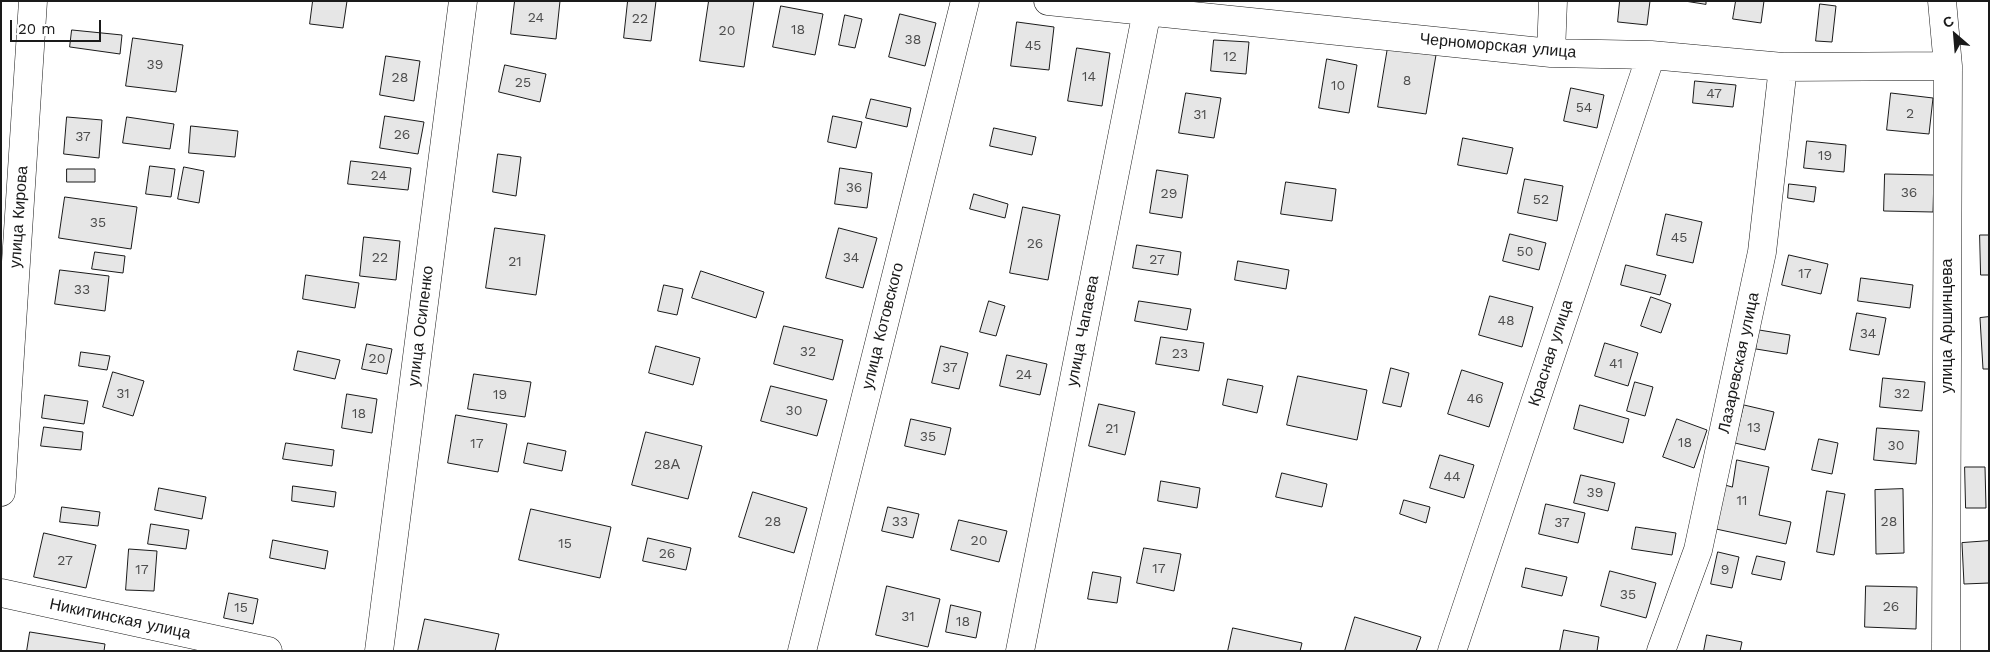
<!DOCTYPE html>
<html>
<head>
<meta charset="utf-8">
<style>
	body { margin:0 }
	#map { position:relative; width:1990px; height:652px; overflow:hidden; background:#fff; font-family:"Work Sans",sans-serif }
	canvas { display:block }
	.frame { position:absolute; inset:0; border:2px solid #1a1a1a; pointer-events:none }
	.north { position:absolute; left:1930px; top:10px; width:50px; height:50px; -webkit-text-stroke:4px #fff; paint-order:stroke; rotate:333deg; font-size:14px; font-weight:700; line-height:20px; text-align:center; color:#1a1a1a }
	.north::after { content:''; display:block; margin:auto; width:18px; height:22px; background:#1a1a1a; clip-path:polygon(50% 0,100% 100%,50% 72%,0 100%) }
	.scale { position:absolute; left:10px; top:20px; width:91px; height:22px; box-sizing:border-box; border:2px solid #1a1a1a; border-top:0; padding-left:6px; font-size:15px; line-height:18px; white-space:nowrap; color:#1a1a1a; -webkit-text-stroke:4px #fff; paint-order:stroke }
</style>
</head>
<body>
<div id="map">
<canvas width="1990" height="652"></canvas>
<div class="frame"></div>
<div class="north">С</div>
<div class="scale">20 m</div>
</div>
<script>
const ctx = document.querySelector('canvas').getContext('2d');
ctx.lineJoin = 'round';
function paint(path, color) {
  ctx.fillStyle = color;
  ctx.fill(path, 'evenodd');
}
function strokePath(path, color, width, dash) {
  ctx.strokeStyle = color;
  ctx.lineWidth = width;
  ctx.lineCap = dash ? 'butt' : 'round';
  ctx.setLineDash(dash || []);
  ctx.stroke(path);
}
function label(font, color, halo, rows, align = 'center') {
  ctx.font = font + ' "Work Sans",sans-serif';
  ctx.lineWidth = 4;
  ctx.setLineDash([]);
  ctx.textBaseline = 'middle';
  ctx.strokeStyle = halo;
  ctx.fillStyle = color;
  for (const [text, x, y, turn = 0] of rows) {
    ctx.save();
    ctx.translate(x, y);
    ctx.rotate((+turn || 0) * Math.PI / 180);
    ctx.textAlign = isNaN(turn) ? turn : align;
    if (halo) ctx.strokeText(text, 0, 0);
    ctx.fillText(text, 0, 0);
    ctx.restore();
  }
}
const building = new Path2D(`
	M313,1H347L343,28L310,24Z
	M515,1H560L556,39L511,34Z
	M628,1H656L651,41L624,38Z
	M709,1H754L744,67L700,61Z
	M1620,1H1650L1647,25L1618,22Z
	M1685,1H1706V4Z
	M1736,1H1764L1761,23L1733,19Z
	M1820,4L1836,6L1832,42L1816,41Z
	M781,6L823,14L815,55L773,47Z
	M900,14L936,23L925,66L889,57Z
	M845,15L862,19L855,48L839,45Z
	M1017,22L1054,27L1049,70L1011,66Z
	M72,30L122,35L120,54L70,47Z
	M133,38L183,45L176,92L126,86Z
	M1214,40L1249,42L1246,74L1211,71Z
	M1388,47L1436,55L1426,114L1378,107Z
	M1077,48L1110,53L1102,106L1068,101Z
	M386,56L420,61L414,101L380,95Z
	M1327,59L1357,65L1349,113L1319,108Z
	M505,65L546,74L540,102L499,92Z
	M1695,81L1736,85L1733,107L1693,103Z
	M1571,88L1604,95L1597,128L1564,121Z
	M1186,93L1221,98L1214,138L1179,133Z
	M1891,93L1933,98L1929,134L1887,130Z
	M871,99L911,108L907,127L866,118Z
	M385,116L424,122L418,154L380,148Z
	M833,116L862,122L856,148L828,142Z
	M67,117L102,120L99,158L64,154Z
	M127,117L174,124L170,149L123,143Z
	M191,126L238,131L235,157L189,153Z
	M994,128L1036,137L1032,155L990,146Z
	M1463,138L1513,148L1507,174L1458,165Z
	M1807,141L1846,145L1844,172L1804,168Z
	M498,154L521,157L516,196L493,192Z
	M351,161L411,168L408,190L348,184Z
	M150,166L175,169L171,197L146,194Z
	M184,167L204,171L199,203L178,199Z
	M840,168L872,173L867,208L835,204Z
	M67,169H95V182H67Z
	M1157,170L1188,175L1182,218L1150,213Z
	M1885,174L1934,175L1933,212L1884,211Z
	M1525,179L1563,186L1557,221L1518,213Z
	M1286,182L1336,189L1332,221L1281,214Z
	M1789,184L1816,187L1814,202L1788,198Z
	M974,194L1008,204L1005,218L970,209Z
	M65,197L137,207L131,249L59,238Z
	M1023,207L1060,215L1048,280L1010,273Z
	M1666,214L1702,222L1693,263L1657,255Z
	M495,228L545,235L536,295L486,288Z
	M839,228L877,238L863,288L826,278Z
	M1510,234L1546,243L1539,270L1503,261Z
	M1980,235H1989V275H1981Z
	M364,237L400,241L396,280L360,276Z
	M1137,245L1181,252L1178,275L1133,268Z
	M95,252L125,256L123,273L92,269Z
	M1789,255L1828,264L1821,294L1782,285Z
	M1238,261L1289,270L1286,289L1235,280Z
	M1626,265L1666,275L1660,295L1621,285Z
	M60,270L109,276L105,311L55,304Z
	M701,271L764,292L756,318L692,298Z
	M306,275L359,283L355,308L303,299Z
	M1861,278L1913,285L1910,308L1858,301Z
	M664,285L683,289L677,315L658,311Z
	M1490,296L1533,307L1522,347L1479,335Z
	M1651,297L1671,304L1661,333L1641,326Z
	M989,301L1005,306L996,336L980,332Z
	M1139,301L1191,309L1187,330L1135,321Z
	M1857,313L1886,318L1879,355L1850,350Z
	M1989,317V369H1983L1980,318Z
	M784,326L843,340L833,380L774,364Z
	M1759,330L1790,335L1787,354L1756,349Z
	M1161,337L1204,343L1199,371L1156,364Z
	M1605,343L1638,353L1628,386L1595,376Z
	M367,344L392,349L387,374L362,369Z
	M656,346L700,358L693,385L649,373Z
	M941,346L968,353L959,389L932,383Z
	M298,351L340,360L335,379L294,370Z
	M81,352L110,356L107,370L79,366Z
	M1007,355L1047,364L1040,395L1000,386Z
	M1391,368L1409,373L1401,407L1383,403Z
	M1462,370L1503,383L1489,427L1448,414Z
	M113,372L144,381L133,416L103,407Z
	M474,374L531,382L525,417L468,409Z
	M1298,376L1367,390L1357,440L1287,425Z
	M1883,378L1925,382L1922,411L1880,407Z
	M1228,379L1263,386L1257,413L1223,405Z
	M1635,382L1653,387L1645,416L1627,411Z
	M771,386L827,400L817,436L761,421Z
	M347,394L377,399L372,433L342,428Z
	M45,395L88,401L84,424L42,418Z
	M1099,404L1135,412L1125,455L1089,446Z
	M1580,405L1629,419L1623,443L1574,429Z
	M1744,405L1774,412L1765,450L1735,443Z
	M456,415L507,424L498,472L448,463Z
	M911,419L951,428L945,455L905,446Z
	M1677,419L1707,430L1694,468L1663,457Z
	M44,427L83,432L81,450L41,446Z
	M1877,428L1919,431L1916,464L1874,460Z
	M646,432L702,446L688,499L632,485Z
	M1819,439L1838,443L1832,474L1812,470Z
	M286,443L334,450L332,466L283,459Z
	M528,443L566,451L562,471L524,463Z
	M1440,455L1474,465L1464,498L1430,488Z
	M1737,460L1769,467L1759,515L1791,522L1786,544L1716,529L1725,485L1732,487Z
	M1965,467H1985L1986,508H1966Z
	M1282,473L1327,484L1322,507L1276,497Z
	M1581,475L1615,483L1608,511L1574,503Z
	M1161,481L1200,488L1197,508L1158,501Z
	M293,486L336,492L334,507L292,501Z
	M159,488L206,497L202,519L155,510Z
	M1903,489L1904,553L1876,554L1875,490Z
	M1827,491L1845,494L1834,555L1817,552Z
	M753,492L807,508L794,553L739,537Z
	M1404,500L1430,507L1426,523L1400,514Z
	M1546,504L1585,513L1578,543L1539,534Z
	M62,507L100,512L98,526L60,522Z
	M888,507L919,514L913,538L882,531Z
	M531,509L611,527L600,578L519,560Z
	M959,520L1007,531L999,562L951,550Z
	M151,524L189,530L186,549L148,544Z
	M1636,527L1676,533L1672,555L1632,549Z
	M44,533L96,545L86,588L34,577Z
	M648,538L691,548L686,570L643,561Z
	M273,540L328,551L325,569L270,558Z
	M1989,541V583L1964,584L1962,543Z
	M1144,548L1181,554L1174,591L1137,583Z
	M129,549L157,551L154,591L126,590Z
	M1718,552L1739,557L1732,588L1711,584Z
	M1757,556L1785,562L1781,580L1752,574Z
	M1526,568L1567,577L1562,596L1522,587Z
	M1610,571L1656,583L1646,618L1601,606Z
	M1093,572L1121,577L1117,603L1088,599Z
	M887,586L940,599L928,647L876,635Z
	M1866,586L1917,587L1916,629L1865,627Z
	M229,593L258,599L253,624L224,618Z
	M951,605L981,612L976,638L946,632Z
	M1355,617L1421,637L1416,651H1345Z
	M425,619L499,634L495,651H418Z
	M1233,628L1302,643L1300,651H1228Z
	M1564,630L1599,637L1597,651H1560Z
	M30,632L105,644L104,651H27Z
	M1707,635L1742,642L1740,651H1704Z`);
paint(building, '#e6e6e6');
strokePath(building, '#1a1a1a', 1);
const minor = new Path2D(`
	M1048,1L1551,53L1651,55L1783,67L1948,66
	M1942,1L1948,66L1946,651
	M1551,53L1553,1
	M1,492L33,1
	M1,593L268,651
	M379,651L463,1
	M802,651L965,1
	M1020,651L1147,11
	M1452,651L1651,55
	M1661,651L1698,550L1762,252L1783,67`);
strokePath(minor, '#1a1a1a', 29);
strokePath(minor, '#fff', 28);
label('14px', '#4d4d4d', null, [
	["24",536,18],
	["22",640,19],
	["18",798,30],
	["20",727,31],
	["38",913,40],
	["45",1033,46],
	["12",1230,57],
	["39",155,65],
	["14",1089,77],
	["28",400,78],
	["8",1407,81],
	["25",523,83],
	["10",1338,86],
	["47",1714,94],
	["54",1584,108],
	["2",1910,114],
	["31",1200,115],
	["26",402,135],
	["37",83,137],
	["19",1825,156],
	["24",379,176],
	["36",854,188],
	["36",1909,193],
	["29",1169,194],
	["52",1541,200],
	["35",98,223],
	["45",1679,238],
	["26",1035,244],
	["50",1525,252],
	["22",380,258],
	["34",851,258],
	["27",1157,260],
	["21",515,262],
	["17",1805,274],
	["33",82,290],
	["48",1506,321],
	["34",1868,334],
	["32",808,352],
	["23",1180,354],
	["20",377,359],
	["41",1616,364],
	["37",950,368],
	["24",1024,375],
	["31",123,394],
	["32",1902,394],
	["19",500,395],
	["46",1475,399],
	["30",794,411],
	["18",359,414],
	["13",1754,428],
	["21",1112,429],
	["35",928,437],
	["18",1685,443],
	["17",477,444],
	["30",1896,446],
	["28А",667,465],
	["44",1452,477],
	["39",1595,493],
	["11",1742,501],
	["28",773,522],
	["33",900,522],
	["28",1889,522],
	["37",1562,523],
	["20",979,541],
	["15",565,544],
	["26",667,554],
	["27",65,561],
	["17",1159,569],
	["17",142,570],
	["9",1725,570],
	["35",1628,595],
	["26",1891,607],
	["15",241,608],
	["31",908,617],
	["18",963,622]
]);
label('16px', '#1a1a1a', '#fff', [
	["Черноморская улица",1498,46,5],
	["улица Кирова",19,217,-86],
	["улица Осипенко",421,326,-83],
	["улица Котовского",883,326,-76],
	["улица Аршинцева",1947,326,-90],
	["улица Чапаева",1083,331,-79],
	["Красная улица",1551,353,-72],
	["Лазаревская улица",1739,363,-78],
	["Никитинская улица",120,619,12]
]);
</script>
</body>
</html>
